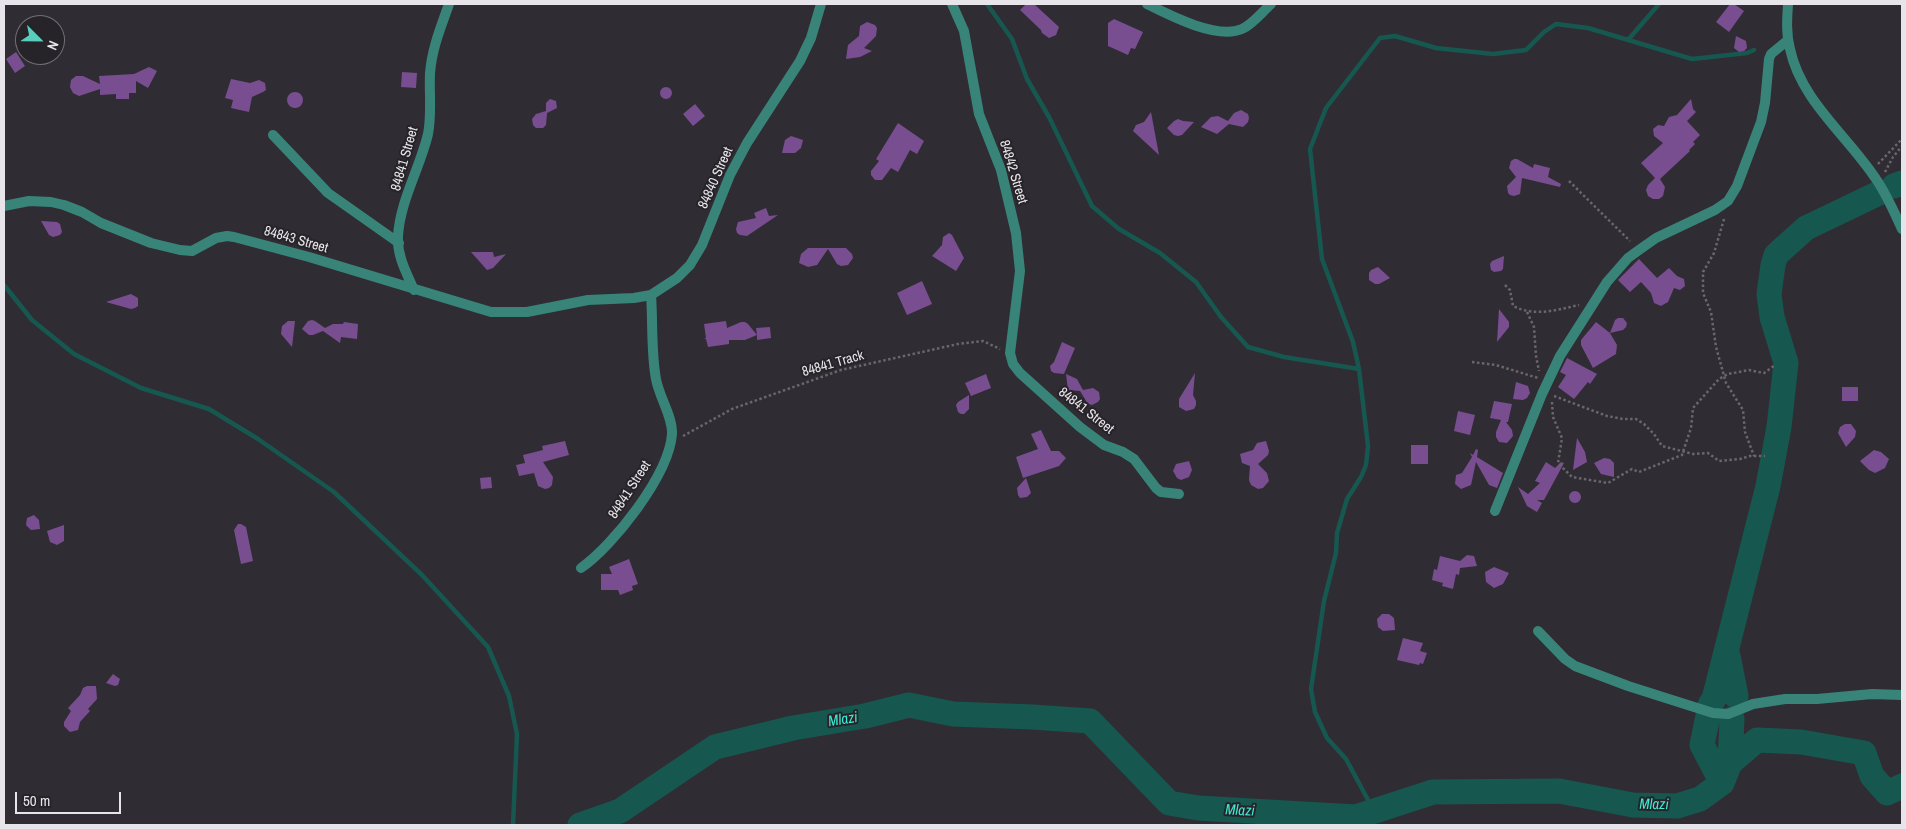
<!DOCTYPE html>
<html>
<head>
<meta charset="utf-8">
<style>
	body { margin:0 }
	#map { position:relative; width:1906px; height:829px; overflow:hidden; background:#302c33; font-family:"Archivo Narrow",sans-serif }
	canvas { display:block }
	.frame { position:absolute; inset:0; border:5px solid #e7e5e9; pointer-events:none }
	.north { position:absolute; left:15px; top:15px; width:50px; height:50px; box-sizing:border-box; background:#262329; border:1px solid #737176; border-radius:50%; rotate:113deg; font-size:14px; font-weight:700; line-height:20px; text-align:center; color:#e7e5e9 }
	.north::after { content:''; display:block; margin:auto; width:18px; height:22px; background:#5acebd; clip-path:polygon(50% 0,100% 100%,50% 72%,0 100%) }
	.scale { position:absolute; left:15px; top:792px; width:106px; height:22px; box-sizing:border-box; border:2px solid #e7e5e9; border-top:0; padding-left:6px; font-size:15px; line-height:18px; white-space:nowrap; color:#e7e5e9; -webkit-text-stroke:4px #262329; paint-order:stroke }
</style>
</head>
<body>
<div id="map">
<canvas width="1906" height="829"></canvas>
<div class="frame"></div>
<div class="north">N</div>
<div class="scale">50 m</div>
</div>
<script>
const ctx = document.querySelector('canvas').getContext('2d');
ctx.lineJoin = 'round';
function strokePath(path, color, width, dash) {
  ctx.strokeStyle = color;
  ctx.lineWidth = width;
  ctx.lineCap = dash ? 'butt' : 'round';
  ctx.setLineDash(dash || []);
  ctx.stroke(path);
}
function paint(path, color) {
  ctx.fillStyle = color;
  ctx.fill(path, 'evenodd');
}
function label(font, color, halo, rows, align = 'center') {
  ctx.font = font + ' "Archivo Narrow",sans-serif';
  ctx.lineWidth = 4;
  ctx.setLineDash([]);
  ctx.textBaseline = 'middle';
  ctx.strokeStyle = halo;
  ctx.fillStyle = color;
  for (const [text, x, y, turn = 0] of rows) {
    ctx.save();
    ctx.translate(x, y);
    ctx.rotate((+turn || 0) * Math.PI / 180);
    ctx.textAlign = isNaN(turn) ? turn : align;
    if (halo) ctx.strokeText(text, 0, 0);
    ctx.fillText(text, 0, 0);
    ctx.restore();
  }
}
strokePath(new Path2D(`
	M987,4L1012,39L1027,79L1049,117L1092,206L1119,229L1160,253L1196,282L1221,317L1248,347L1284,357L1359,369
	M1628,40L1659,4
	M4,285L32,320L74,354L141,388L209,409L258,439L334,492L422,575L488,647L509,696L517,734L513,825
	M1374,811L1346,759L1327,738L1315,712L1311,689L1324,601L1336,553L1337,533L1347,499L1361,477L1366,465L1368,446L1359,369L1353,342L1322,259L1310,149L1326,108L1380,38L1395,36L1436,48L1493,54L1526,50L1544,32L1556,24L1588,28L1692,59L1747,53L1754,50`), '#16584f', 4.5);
strokePath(new Path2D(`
	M1894,186L1902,183
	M1728,656L1736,696
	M1710,705L1714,699L1768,486L1779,427L1786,363L1772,317L1769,294L1773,265L1776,255L1806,228L1879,193
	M1708,716L1702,745L1722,783
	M1730,763L1732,719
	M580,825L620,811L715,747L793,728L865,716L909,705L953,714L1033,717L1090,721L1169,803L1198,808L1356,817L1433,792L1559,791L1633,805L1677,806L1700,799L1722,783L1730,763L1757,740L1801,742L1864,753L1872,776L1887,793L1902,786`), '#16584f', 25);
paint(new Path2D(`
	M1026,4H1034L1059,27L1056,35L1049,38L1042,33L1041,30L1020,10Z
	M1730,4H1734L1744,11L1729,32L1716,22Z
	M1114,19L1143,32L1135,49L1131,48L1128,55L1108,46V23Z
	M867,22L875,25L877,28L876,36L864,48L872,51L860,57L846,59L848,45L859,36L860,26Z
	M1736,36L1746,41L1747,48L1744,51L1739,52L1734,48Z
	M16,52L25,66L15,73L6,59Z
	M149,67L157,71L148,88L136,81V93H129V99H116V94L100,95V89L79,96L73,93L70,87L71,80L76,76H83L100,84L99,76L134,74Z
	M402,72L417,73L416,88L401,87Z
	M231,79L250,83L259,80L265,83L266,90L263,92L252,97L249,112L231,108L233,100L225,98Z
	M660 93a6 6 0 1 1 12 0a6 6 0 1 1-12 0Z
	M287 100a8 8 0 1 1 16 0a8 8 0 1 1-16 0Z
	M550,99L556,101L557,108L547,113L546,125L543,128H536L533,125L532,119L536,114L546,111V103Z
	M1691,99L1693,109L1696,112L1687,121L1700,135L1693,142L1695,144L1689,150L1690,151L1660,179L1665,187L1663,196L1659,199H1653L1648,196L1646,190L1648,185L1655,178L1641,163L1663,143L1654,136L1653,129L1658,125L1664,126L1669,117L1677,115Z
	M695,104L705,116L693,126L683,114Z
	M1241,110L1248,114L1249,118L1248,122L1243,127L1229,124L1217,134L1201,127L1211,117L1218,116L1228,121L1234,113Z
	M1151,112L1159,155L1133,131L1136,125L1144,122Z
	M1178,119L1183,121L1194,122L1182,135L1178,136L1174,135L1167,128L1174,121Z
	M898,123L924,141L917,154L910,150L898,172L891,168L882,180H875L871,175V171L879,161L876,159Z
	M791,136L803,140L801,148L795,153H782L785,140Z
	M1514,159H1517L1533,168L1534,164L1550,168L1548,177L1561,184L1560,187L1522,178L1520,194L1514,196L1510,195L1508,193L1507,186L1516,177L1509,168L1511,161Z
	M766,208L769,216L778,215L747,236L740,235L737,233L736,229L738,222L756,218L754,213Z
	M41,221L57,222L60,224L62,232L60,235L53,237L49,235Z
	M949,233L952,235L964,258L956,271L932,256L942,245L943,237Z
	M808,248H846L852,254L853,258L848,265L841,266L837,264L828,249L817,265L808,267L799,263L801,254Z
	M471,252H493L494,257L506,254L493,268L487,270Z
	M1504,256L1503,269L1501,271L1494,272L1491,270L1490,264L1492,261Z
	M1639,259L1657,278L1669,268L1677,276L1684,279L1685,286L1680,290L1674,288L1668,302L1661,306L1654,303L1651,293L1641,282L1630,292L1618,280Z
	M1378,267L1390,278L1379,284H1375L1369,280V273L1371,270Z
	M922,281L932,304L907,315L897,293Z
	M131,294L138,298V306L135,308L131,309L106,302Z
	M1499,309L1509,322V327L1497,342Z
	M1618,318H1623L1627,323L1626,327L1623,330L1610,333L1617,345L1616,354L1593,368L1581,345V340L1596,322L1610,333L1615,320Z
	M312,320L315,321L325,328L333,324H343L344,322L358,324L357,339L341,337L340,343L323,331L313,335H309L302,329L308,321Z
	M288,321H295L292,347L281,334L282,326Z
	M726,321L727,328L741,322H745L748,324L757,335L756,328L770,327L771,338L757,340V335L745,340H729V344L708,347L706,339H704L706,338L704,324Z
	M1062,342L1075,348L1064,374L1054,373L1051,371L1050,366L1054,362Z
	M1567,358L1597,374L1590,384L1588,382L1574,399L1558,387L1566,375L1560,372Z
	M1195,373L1193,395L1196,401V405L1194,409L1186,411L1179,407V399Z
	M986,374L991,388L971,396L965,383Z
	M1066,374L1077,379L1083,390L1093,388L1099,392L1100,399L1098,402L1092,405L1088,404L1080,391L1068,390Z
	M1516,382L1528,386L1530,393L1527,398L1523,400L1513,399Z
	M1842,387H1858V401H1842Z
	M969,395V409L964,414H961L958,412L956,405L958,402Z
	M1494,401L1512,404L1508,422H1506L1512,430L1513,436L1507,443L1499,442L1496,437V432L1501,420L1490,418Z
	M1458,411L1475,415L1470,435L1454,431Z
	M1845,424H1851L1856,431L1855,437L1846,447L1838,433L1840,427Z
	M1041,430L1051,451H1059L1066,458L1059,466L1023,478L1016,457L1038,449L1031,434Z
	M1577,438L1585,452L1587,462L1573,470Z
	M565,441L569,455L543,462L553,477L552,485L549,488L545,489L538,486L534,473L519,476L516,465L525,463L523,455L543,450L542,446Z
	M1266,441L1269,451L1268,455L1258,464L1267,473L1269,481L1263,488L1258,489L1251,485L1249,480L1250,466L1242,463L1240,454L1253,450L1257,443Z
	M1411,445H1428V464H1411Z
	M1476,449L1478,450L1477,457L1503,473L1497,488L1489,485L1476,462L1471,485L1461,489L1455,484L1456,475L1462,473L1472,457L1470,453L1473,455Z
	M1874,450L1881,452L1889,459L1885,468L1875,473L1869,470L1860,461Z
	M1604,458L1610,459L1614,463V477L1601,474L1594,463Z
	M1189,461L1192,470L1189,477L1181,480L1177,478L1173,471L1176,464Z
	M1546,462L1555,468L1561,462L1564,463L1544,500H1537L1542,503L1537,512L1527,506L1518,487L1528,494L1540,483L1535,481Z
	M491,477L492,488L481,489L480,478Z
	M1026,478L1031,493L1027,497L1020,498L1018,495L1017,488Z
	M1569 497a6 6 0 1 1 12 0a6 6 0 1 1-12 0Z
	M34,515L39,520L40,529L31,530L26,525L27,518Z
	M238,524H241L246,527L253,561L241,564L234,530Z
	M64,525V541L57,545L50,542L47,531Z
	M1467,555L1474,556L1477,566L1460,568L1459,575L1456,574L1453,589L1442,586L1443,583L1432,580L1434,569L1437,570L1440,556L1460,561Z
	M629,559L638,584L632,586L633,590L620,595L618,590H601V574H612L609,567Z
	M1494,567L1509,573L1503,584L1494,588L1486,582L1485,572Z
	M1382,614H1389L1394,618L1395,630L1383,631L1378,627L1377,619Z
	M1403,638L1423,643L1420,651L1427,653L1423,664L1420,663L1419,665L1397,660Z
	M113,674L120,679L118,685L115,686L106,683Z
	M87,686H96L97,699L88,709L90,711L80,722L78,730L70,732L64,726V722L71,711L68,708L80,695L83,688Z`), '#784e90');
strokePath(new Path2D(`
	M1878,164L1902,139
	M1885,172L1893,157L1902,146
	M1569,181L1630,241
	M1724,219L1714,253L1703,272V293L1711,312L1716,347L1726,383L1743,410L1745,432L1754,456
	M1505,285L1510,290L1513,306C1535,317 1556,310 1579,305
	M1527,312L1534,327L1536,356L1539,371
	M1472,362L1496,365L1538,378
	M1554,396L1607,416L1623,419H1636L1644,424L1654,434L1662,446L1693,454L1708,453L1719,461L1740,459L1750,456H1765
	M1552,402L1553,417L1562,438L1558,463L1572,477L1608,483L1632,469L1639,472L1682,455L1691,428L1693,408L1719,379L1728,374L1749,370L1764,373L1775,365
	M683,436L732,409L841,370L958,344L983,341L1000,349`), '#69666c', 2.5, [2.5, 2.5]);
strokePath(new Path2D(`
	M952,4L964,31L979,114L1001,170L1016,233L1020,271L1010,353L1013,364L1020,373L1080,427L1104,445L1123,452L1134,459L1156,488L1161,492L1179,494
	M1147,4C1169,15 1217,40 1242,29C1253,24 1262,12 1271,4
	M1788,4C1787,19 1786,34 1790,49C1801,101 1848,136 1876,179C1887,195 1894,212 1902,229
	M273,135L328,193L399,243
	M4,206L29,201L51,202L64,205L82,212L101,223L151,243L180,250L192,251L216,238L227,236L234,237L309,257L491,312H527L588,300L634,298L651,295L677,278L690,265L702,245L730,175L747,143L800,61L811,38L821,4
	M414,290C406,272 397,256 398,236C400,201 420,168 428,134C432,114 429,93 430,73C432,48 441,27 449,4
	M1495,511L1542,394L1560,356L1607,282L1628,258L1639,250L1656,238L1715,210L1728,201L1737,186L1761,122L1765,103L1769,59L1771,54L1788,40
	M581,568C613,546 669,475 672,434C673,417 659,397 656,379C651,352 653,323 651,295
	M1538,631L1565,659L1575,666L1628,686L1713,713L1728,714L1753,704L1785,699H1817L1872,694L1902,695`), '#398479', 10);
label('14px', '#e7e5e9', '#262329', [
	["84841 Street",405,159,-74],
	["84842 Street",1013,172,73],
	["84840 Street",716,178,-66],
	["84843 Street",296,240,16],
	["84841 Track",833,364,-16],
	["84841 Street",1086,411,38],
	["84841 Street",630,490,-57]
]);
label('italic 15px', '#3decd6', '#262329', [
	["Mlazi",843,720,-9],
	["Mlazi",1654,805,1],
	["Mlazi",1240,811,3]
]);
</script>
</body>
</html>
